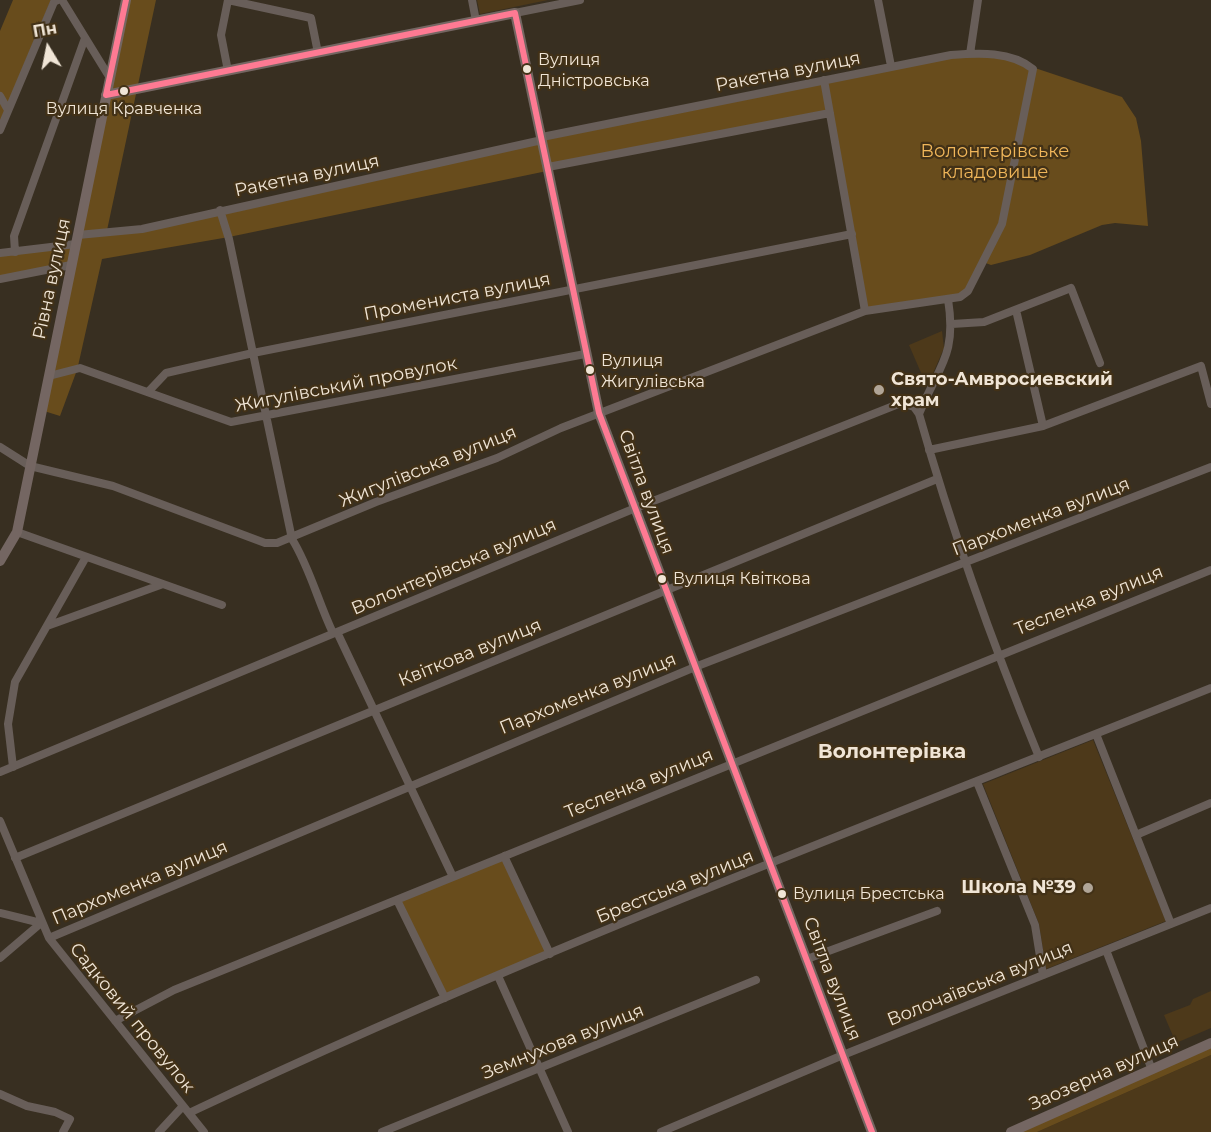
<!DOCTYPE html>
<html>
<head>
<meta charset="utf-8">
<style>
	body { margin:0 }
	#map { position:relative; width:1211px; height:1132px; overflow:hidden; background:#382f21; font-family:Montserrat,sans-serif }
	canvas { display:block }
	.north { position:absolute; left:18px; top:18px; width:60px; height:60px; -webkit-text-stroke:4px #423117; paint-order:stroke; rotate:350deg; font-size:16px; font-weight:700; line-height:24px; text-align:center; color:#f0e5d6 }
	.north::after { content:''; display:block; margin:auto; width:21px; height:27px; background:#f0e5d6; clip-path:polygon(50% 0,100% 100%,50% 72%,0 100%) }
</style>
</head>
<body>
<div id="map">
<canvas width="1211" height="1132"></canvas>
<div class="north">Пн</div>
</div>
<script>
const ctx = document.querySelector('canvas').getContext('2d');
ctx.lineJoin = 'round';
function paint(path, color) {
  ctx.fillStyle = color;
  ctx.fill(path, 'evenodd');
}
function strokePath(path, color, width, dash) {
  ctx.strokeStyle = color;
  ctx.lineWidth = width;
  ctx.lineCap = dash ? 'butt' : 'round';
  ctx.setLineDash(dash || []);
  ctx.stroke(path);
}
function label(font, color, halo, rows, align = 'center') {
  ctx.font = font + ' Montserrat,sans-serif';
  ctx.lineWidth = 4.5;
  ctx.setLineDash([]);
  ctx.textBaseline = 'middle';
  ctx.strokeStyle = halo;
  ctx.fillStyle = color;
  for (const [text, x, y, turn = 0] of rows) {
    ctx.save();
    ctx.translate(x, y);
    ctx.rotate((+turn || 0) * Math.PI / 180);
    ctx.textAlign = isNaN(turn) ? turn : align;
    if (halo) ctx.strokeText(text, 0, 0);
    ctx.fillText(text, 0, 0);
    ctx.restore();
  }
}
paint(new Path2D(`
	M477,0H548L480,14Z
	M942,331L944,348L930,380L925,382L909,345Z
	M1093,740L1166,921L1046,969L1039,924L983,784Z
	M1211,991V1028L1176,1043L1164,1015L1190,1005L1193,999Z
	M1211,1055V1132H1037Z`), '#4d391a');
paint(new Path2D(`
	M13,0H51L0,122V31Z
	M127,0H156L106,235L544,138L933,58L996,55L1122,97L1136,118L1141,141L1148,226L1115,223L1102,225L1030,255L991,265L983,262L965,295L865,311L830,112L546,165L547,171L229,237L102,259L78,366L51,373L73,263L0,276V256L77,246Z
	M77,370L60,416L44,411L51,377Z
	M504,858L548,954L446,997L399,901Z
	M1211,1043V1055L1037,1132H1011Z`), '#684c1c');
strokePath(new Path2D(`
	M62,0L110,78
	M472,0L476,21
	M878,0L891,66
	M515,13L580,0
	M970,54L978,0
	M228,71L221,35L228,0L311,18L318,53
	M824,80L865,311
	M0,96L8,110
	M0,130L54,2L58,0
	M548,167L830,113
	M220,210L229,239L292,539C310,568 318,602 333,633
	M78,235L142,229L542,140
	M15,252L14,236L85,38
	M0,253L76,244
	M0,279L71,265
	M1016,310L1043,426
	M952,324L984,322L1071,288L1100,363
	M49,376L80,368L231,422L585,354
	M148,392L166,373L253,353L852,234
	M919,414C939,365 957,356 948,299
	M0,447L30,466L113,486L265,543H277L376,502L497,458L561,428L865,311L960,297L968,291L1002,224L1033,69C1011,51 979,53 951,55L542,137
	M929,450L1043,426L1201,366L1211,404
	M17,532L222,605
	M47,626L163,584
	M337,632L453,877
	M1096,734L1171,924
	M13,767L8,724L15,682L86,557
	M0,772L633,509L901,403L914,407L919,414C952,531 993,645 1039,757
	M977,782L1035,925L1043,975
	M0,821L49,938L204,1132
	M1136,835L1211,803
	M504,856L550,954
	M15,858L937,479
	M397,900L445,998
	M0,913L41,923
	M49,938L695,667L1211,467
	M1106,950L1152,1070
	M0,958L41,923
	M807,959L937,911
	M498,976L568,1132
	M115,1021L174,990L1211,570
	M0,1094L27,1106L55,1112L70,1119L63,1132
	M189,1113C522,955 869,825 1211,688
	M159,1132L183,1106
	M382,1132L756,980
	M661,1132L843,1055L1211,908`), '#685e59', 8);
strokePath(new Path2D(`
	M106,95L515,13L599,413L872,1132
	M0,561L17,532L126,0
	M1011,1132L1211,1043`), '#746662', 10);
strokePath(new Path2D(`
	M515,13L599,413L872,1132
	M106,95L515,13
	M106,95L126,0`), '#fe7a93', 6);
for (const [x, y, r, color] of [
	[527,69,5,"#f0e5d6"],
	[124,91,5,"#f0e5d6"],
	[590,370,5,"#f0e5d6"],
	[879,390,6,"#b0a597"],
	[662,579,5,"#f0e5d6"],
	[1088,888,6,"#b0a597"],
	[782,894,5,"#f0e5d6"]
]) {
  const dot = new Path2D();
  dot.arc(x, y, r, 0, 2 * Math.PI);
  ctx.fillStyle = color;
  ctx.fill(dot);
  strokePath(dot, '#423117', 2);
}
label('16px', '#f0e5d6', '#423117', [
	["Вулиця",538,60],
	["Дністровська",538,81],
	["Вулиця Кравченка",124,109,"center"],
	["Вулиця",601,361],
	["Жигулівська",601,382],
	["Вулиця Квіткова",673,579],
	["Вулиця Брестська",793,894]
], 'left');
label('18px', '#f0e5d6', '#423117', [
	["Ракетна вулиця",788,72,-11],
	["Ракетна вулиця",307,176,-12],
	["Рівна вулиця",52,279,-78],
	["Промениста вулиця",457,297,-11],
	["Жигулівський провулок",346,385,-11],
	["Жигулівська вулиця",428,467,-22],
	["Світла вулиця",646,492,70],
	["Пархоменка вулиця",1041,517,-21],
	["Волонтерівська вулиця",454,567,-23],
	["Тесленка вулиця",1089,601,-22],
	["Квіткова вулиця",470,653,-22],
	["Пархоменка вулиця",588,694,-22],
	["Тесленка вулиця",639,784,-22],
	["Пархоменка вулиця",140,883,-23],
	["Брестська вулиця",675,887,-22],
	["Світла вулиця",832,979,69],
	["Волочаївська вулиця",980,984,-22],
	["Садковий провулок",132,1018,51],
	["Земнухова вулиця",563,1042,-22],
	["Заозерна вулиця",1104,1073,-24]
]);
label('18px', '#f0b65a', '#423117', [
	["Волонтерівське",995,152],
	["кладовище",995,173]
]);
label('bold 18px', '#f0e5d6', '#423117', [
	["Свято-Амвросиевский",891,380],
	["храм",891,401],
	["Школа №39",1076,888,"right"]
], 'left');
label('bold 20px', '#f0e5d6', '#423117', [
	["Волонтерівка",892,752]
]);
</script>
</body>
</html>
